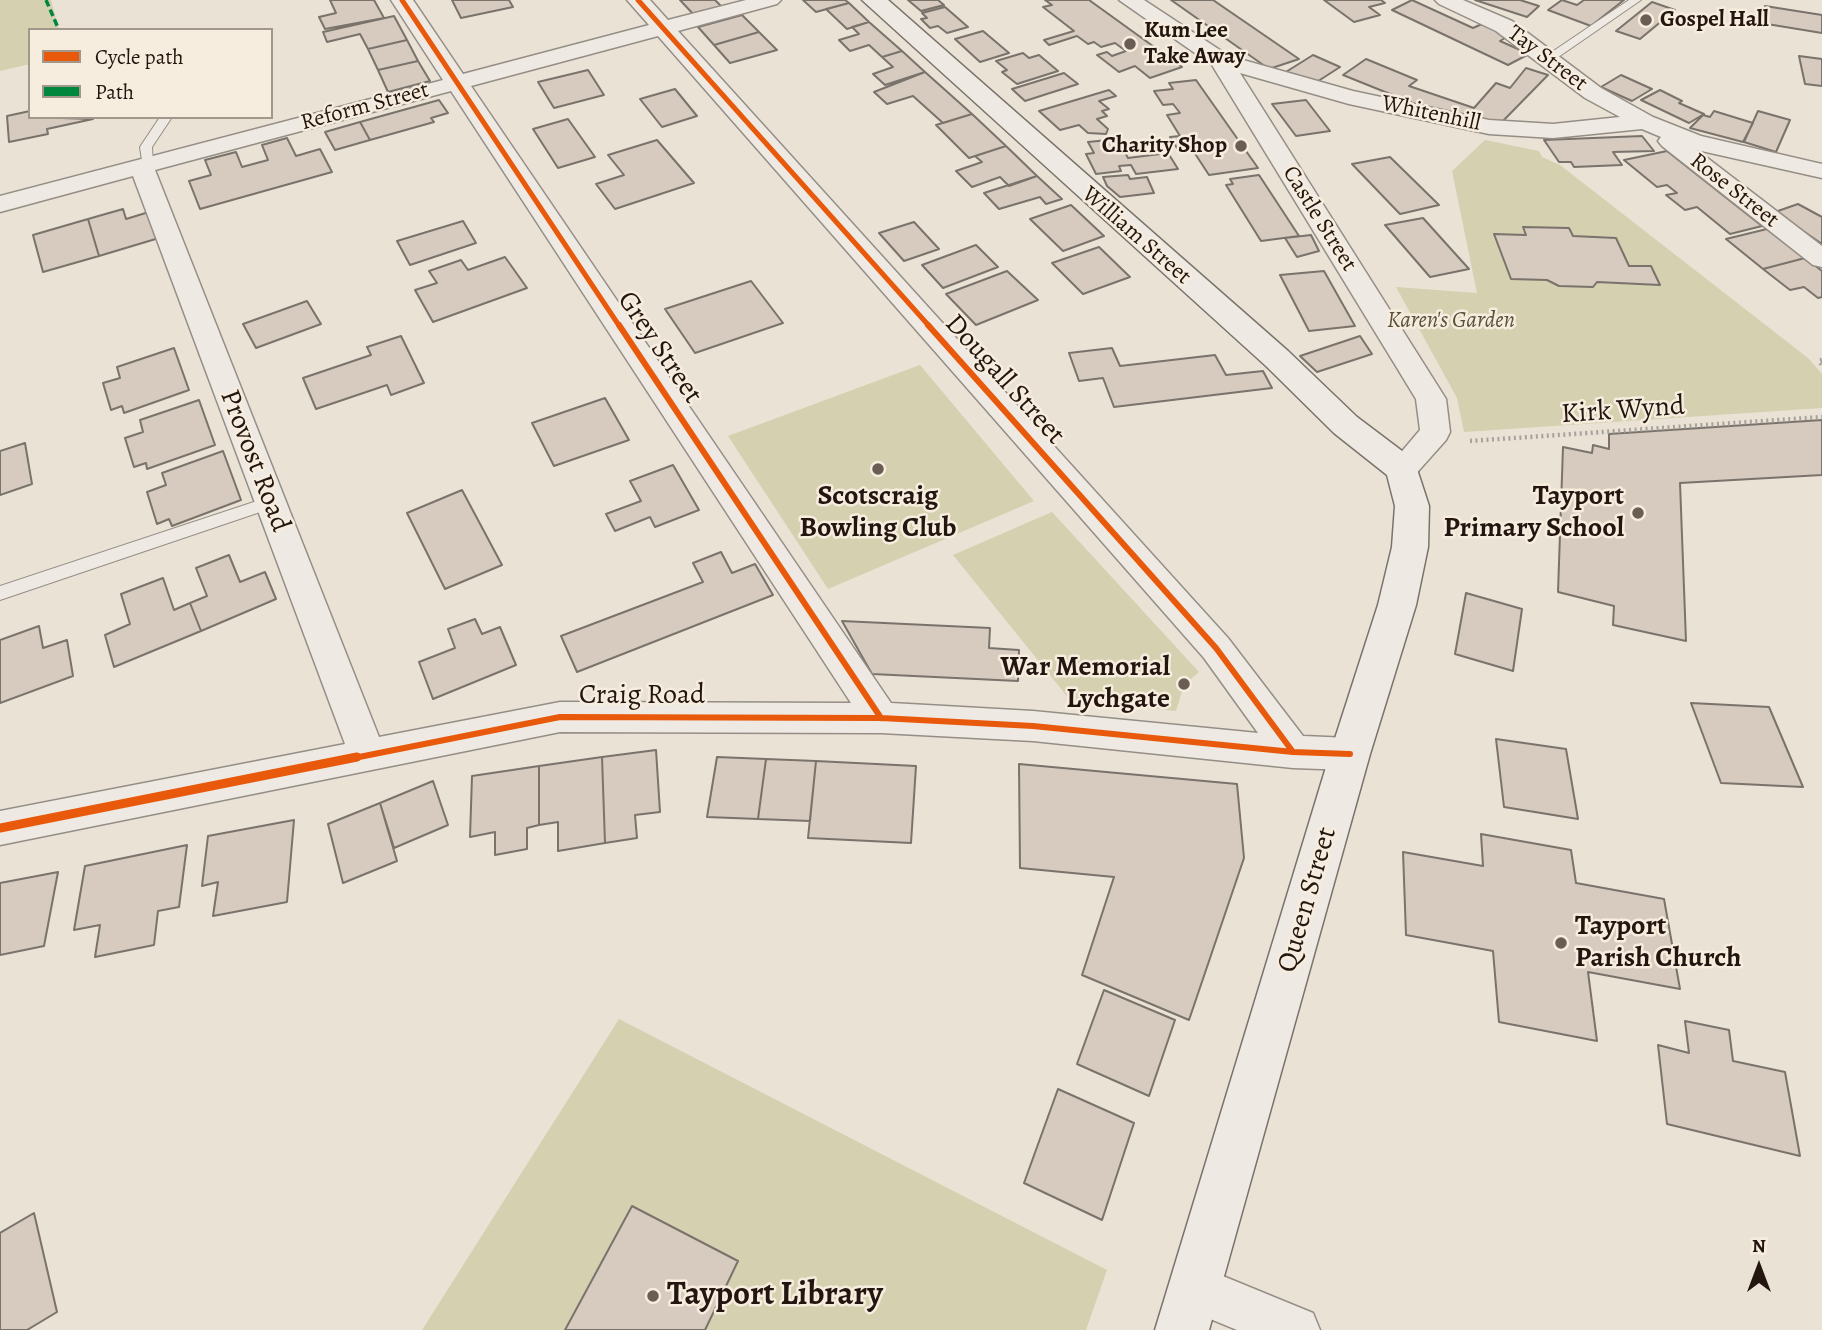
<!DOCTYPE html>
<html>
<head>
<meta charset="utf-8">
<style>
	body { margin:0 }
	#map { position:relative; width:1822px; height:1330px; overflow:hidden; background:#eae2d5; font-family:Alegreya,serif }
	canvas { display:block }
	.legend { position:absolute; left:28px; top:28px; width:245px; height:91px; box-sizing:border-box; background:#f7edde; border:2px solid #a2978b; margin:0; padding:9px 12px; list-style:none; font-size:21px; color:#23150f }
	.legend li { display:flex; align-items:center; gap:14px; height:35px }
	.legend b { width:35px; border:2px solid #a2978b }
	.north { position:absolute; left:1724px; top:1232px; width:70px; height:70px; -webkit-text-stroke:5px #f7edde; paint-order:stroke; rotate:0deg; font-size:19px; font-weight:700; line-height:28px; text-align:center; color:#23150f }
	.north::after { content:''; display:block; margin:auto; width:24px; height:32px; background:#23150f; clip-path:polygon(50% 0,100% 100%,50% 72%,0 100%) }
</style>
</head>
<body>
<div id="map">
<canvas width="1822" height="1330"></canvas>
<ul class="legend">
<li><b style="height:9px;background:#e8590c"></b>Cycle path</li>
<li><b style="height:9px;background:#00873e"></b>Path</li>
</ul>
<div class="north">N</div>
</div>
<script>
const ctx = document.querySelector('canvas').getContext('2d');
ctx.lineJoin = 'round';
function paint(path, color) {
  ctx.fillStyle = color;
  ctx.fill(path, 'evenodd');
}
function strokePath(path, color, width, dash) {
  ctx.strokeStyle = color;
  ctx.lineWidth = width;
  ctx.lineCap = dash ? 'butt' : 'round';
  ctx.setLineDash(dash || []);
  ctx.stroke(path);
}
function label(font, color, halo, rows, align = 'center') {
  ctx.font = font + ' Alegreya,serif';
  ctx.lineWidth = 5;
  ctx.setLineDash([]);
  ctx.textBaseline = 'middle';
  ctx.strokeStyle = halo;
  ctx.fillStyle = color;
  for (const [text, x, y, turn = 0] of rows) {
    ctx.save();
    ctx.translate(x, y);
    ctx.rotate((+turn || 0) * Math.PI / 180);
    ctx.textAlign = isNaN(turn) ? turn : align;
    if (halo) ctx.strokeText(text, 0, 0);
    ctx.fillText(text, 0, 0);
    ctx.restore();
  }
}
paint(new Path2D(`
	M0,0H51L59,30H30V64L0,71Z
	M1485,140L1539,151L1542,157L1560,165L1808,358L1822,374V408L1464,432L1457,398L1396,287L1477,293L1452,171Z
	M920,365L1034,501L828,589L728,436Z
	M1052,512L1199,672L1184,685L1176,711L1070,700L953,555Z
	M619,1019L1107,1270L1086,1330H422Z`), '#d5d0b0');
const building = new Path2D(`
	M330,0H374L384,18L325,29L319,17L336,13Z
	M452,0H509L513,7L461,18Z
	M680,0H715L723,8L695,16Z
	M803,0H845L849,3L816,12Z
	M908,0H938L944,5L921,11Z
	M1045,0H1089L1182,67L1150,78L1135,66L1119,72L1097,55L1107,52L1112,56L1126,51L1115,43L1101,47L1094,42L1088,44L1077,36L1049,45L1044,40L1074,31L1043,7L1052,5Z
	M1171,0H1213L1299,59L1269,69Z
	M1324,0H1381L1385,3L1369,7L1380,15L1354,22Z
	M1412,0L1473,28L1484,23L1510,35L1500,41L1529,54L1508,65L1392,10Z
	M1475,0H1520L1539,6L1527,17Z
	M1562,0L1577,5L1584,0H1624L1591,26L1548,10Z
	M1652,2L1675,10L1640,39L1616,31Z
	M849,3L869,22L847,29L826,9Z
	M1765,6L1822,15V33L1767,24Z
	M945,7L968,27L947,33L938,26L930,28L921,19L927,18L922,13Z
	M742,15L759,32L714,45L698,27Z
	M394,16L407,40L368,49L360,34L327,42L323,32Z
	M869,22L902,51L882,57L869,45L850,51L839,40L859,34L852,27Z
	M983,31L1009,53L980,62L955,39Z
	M759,32L777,50L730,63L714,45Z
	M407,40L418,61L378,70L368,49Z
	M902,51L925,72L885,85L873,74L893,67L882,57Z
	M1023,53L1029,58L1039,55L1058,71L1017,84L1002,72L1007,70L996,61Z
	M1313,55L1340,67L1309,87L1281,75Z
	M1799,56L1822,59V86L1805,84Z
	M1366,59L1417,80L1409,86L1474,108L1496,83L1510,88L1526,68L1548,75L1501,123L1452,119L1343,75Z
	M418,61L430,81L388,92L378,70Z
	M588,70L604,95L554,108L538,82Z
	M925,72L972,114L943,123L913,96L887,104L874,92Z
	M1064,73L1078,84L1025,101L1012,89Z
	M1621,75L1652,89L1632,101L1601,87Z
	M1196,80L1258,168L1209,175L1190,146L1177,148L1170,137L1180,136L1167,115L1180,113L1173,104L1163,105L1154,91L1173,89L1169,83Z
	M675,89L697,116L662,127L640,99Z
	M1109,90L1116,96L1099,101L1109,109L1102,111L1107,116L1097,119L1108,129L1106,134L1088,133L1079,125L1060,130L1039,111Z
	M1660,90L1682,101L1679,103L1704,114L1689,123L1641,100Z
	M439,100L448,113L431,118L434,122L370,140L360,122Z
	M1306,100L1330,131L1296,136L1272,104Z
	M30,111V117L93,119L47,129L48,134L9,142L7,116Z
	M1714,111L1753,123L1743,142L1690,128L1703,115L1710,117Z
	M1758,111L1790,120L1776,152L1744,142Z
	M972,114L1006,146L969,158L936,125Z
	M568,119L595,157L558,168L533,129Z
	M360,122L370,140L335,150L325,132Z
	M1642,136L1654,151L1613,152L1622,165L1574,167L1571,162H1559L1544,140Z
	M287,138L296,156L320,149L332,172L200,209L189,181L211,175L205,160L236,152L242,167L268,160L262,145Z
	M1118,139L1128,158L1168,153L1178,169L1136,174L1131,165L1119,166L1121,171L1096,174L1086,154L1094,153L1088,142Z
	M657,140L694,183L615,209L596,184L624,175L608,155Z
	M1006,146L1037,176L1009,186L1000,177L972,187L956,171L982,162L975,156Z
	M1667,151L1762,226L1730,234L1697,207L1685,210L1666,195L1677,193L1667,185L1657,187L1624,160Z
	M1390,157L1439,205L1400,214L1352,164Z
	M1128,175L1130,179L1147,177L1154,193L1120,197L1107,186L1103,177Z
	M1259,175L1299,236L1261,241L1226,185L1233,184L1230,179Z
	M1037,176L1062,199L1046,204L1040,197L999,209L984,193Z
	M1798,204L1822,217V244L1775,212Z
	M1071,205L1104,236L1063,251L1030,219Z
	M123,209L126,219L149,212L159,238L99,256L88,219Z
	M1423,218L1469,269L1430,277L1385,225Z
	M88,219L99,256L43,272L33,235Z
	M463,221L476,243L410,265L397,241Z
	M914,222L939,249L904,261L879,233Z
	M1523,227L1569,228L1573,236L1616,238L1629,266H1651L1660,285L1597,282L1593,287L1559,286L1547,280L1511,279L1494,234L1526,235Z
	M1767,229L1805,258L1763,269L1726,239Z
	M1311,235L1319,251L1297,257L1285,238Z
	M976,245L998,267L943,288L922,265Z
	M1099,247L1130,277L1083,294L1052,263Z
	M505,257L527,288L433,322L415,290L437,283L429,271L461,260L468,270Z
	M1805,258L1822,271V297L1818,298L1804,287L1790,290L1763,269Z
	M1007,271L1038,300L976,325L946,294Z
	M1324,271L1355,326L1309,331L1280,275Z
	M751,281L783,323L695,353L665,309Z
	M307,301L321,324L256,348L243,324Z
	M401,336L424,383L391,395L387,385L316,409L303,378L371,355L367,347Z
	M1360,336L1372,354L1317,372L1300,356Z
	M174,348L189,390L124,413L122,406L111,410L103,383L120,378L117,367Z
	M1112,348L1120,366L1215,355L1226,375L1263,371L1272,388L1114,407L1103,378L1079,381L1069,353Z
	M605,398L629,440L554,466L532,423Z
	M199,400L215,445L147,469L146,463L134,467L125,438L143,432L140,420Z
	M1822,420V475L1680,483L1686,641L1613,625L1614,606L1558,592L1563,447L1592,453L1593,445L1609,449V434Z
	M25,443L32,484L0,495V451Z
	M223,451L241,500L172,526L169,519L157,524L147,492L166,485L162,473Z
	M673,465L699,510L655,527L650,517L615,531L606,514L641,501L630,481Z
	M462,490L502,565L445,589L407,513Z
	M721,552L732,573L755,564L773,595L577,672L561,636L703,582L693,563Z
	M229,555L240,582L265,572L276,599L201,631L190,603L207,596L196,568Z
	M163,578L174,610L190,603L201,631L114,667L105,635L130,624L121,594Z
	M1466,593L1522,609L1513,671L1455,654Z
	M475,619L482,634L500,627L516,665L433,699L419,662L455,648L448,629Z
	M842,621L990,628L989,648L1019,650L1018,681L872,674Z
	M39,626L43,648L67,640L73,676L0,703V640Z
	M1691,703L1769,707L1803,787L1721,783Z
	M1496,739L1566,749L1578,819L1504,807Z
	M656,750L660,812L635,815L637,838L605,843L602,757Z
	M602,757L605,843L558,851V822L539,825V766Z
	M717,757L766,759L758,819L707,817Z
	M766,759L816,761L810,821L758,819Z
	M816,761L916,766L911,843L808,838Z
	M1019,764L1237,784L1244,858L1189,1020L1082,975L1114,877L1020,868Z
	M539,766V825L527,828V849L495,855V832L470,837L472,776Z
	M433,781L448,825L394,848L380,803Z
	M380,803L397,861L343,883L328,824Z
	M294,820L287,902L213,916L218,882L202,886L208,836Z
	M1481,834L1571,850L1576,883L1664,899L1680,989L1588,972L1597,1041L1499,1022L1493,951L1406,935L1403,852L1483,866Z
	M187,845L179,907L158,911L154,945L95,957L100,925L74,930L85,866Z
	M58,872L44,946L0,955V883Z
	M1104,990L1175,1020L1149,1096L1077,1064Z
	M1685,1021L1729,1030L1733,1061L1785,1072L1800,1156L1667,1124L1658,1045L1689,1053Z
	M1058,1089L1134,1123L1102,1220L1024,1183Z
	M632,1206L738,1261L705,1330H565Z
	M34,1213L57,1312L27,1330H0V1233Z`);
paint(building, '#d7cabe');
strokePath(building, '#79736c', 2);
const lane = new Path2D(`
	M1629,0H1641L1554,60H1546V56Z
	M160,117H172L152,147L153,164L143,167L140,147Z
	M269,497L275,499L277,503L275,507L0,600V586Z`);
const street = new Path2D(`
	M391,0H413L463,74L649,25L627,0H650L668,20L746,0H781L777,4L678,31L1228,638L1303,736L1350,738L1363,743L1368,754L1363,765L1350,770L1293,768L1033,741L881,733L560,732L0,845V811L345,744L133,176L0,212V196L443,80ZM658,36L1204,658L1258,733L1033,711L891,703L471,86ZM451,91L851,703L560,702L379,737L155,170Z
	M1119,0H1144L1229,56L1353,91L1489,120L1553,124L1620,117L1585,98L1496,31L1439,4L1435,0H1463L1512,21L1601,88L1653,117L1701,136L1822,164V178L1697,150L1822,246V267L1813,265L1662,146L1658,141L1661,137L1642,129L1553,138L1489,134L1349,104L1240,73L1446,399L1450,432L1446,440L1413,477L1402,480L1391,477L1387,469L1420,430L1416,399L1212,65Z
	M1196,1265L1313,1313L1320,1330H1237L1179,1306L1172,1289L1179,1272Z`);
const secondary = new Path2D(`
	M862,0H888L1288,351L1357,417L1414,460L1429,506L1428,547L1416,605L1370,754L1209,1330H1155L1330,754L1378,605L1392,547L1395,506L1387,475L1334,433L1266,366Z`);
strokePath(lane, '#958e86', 2);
strokePath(street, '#958e86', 3);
strokePath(secondary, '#79736c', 3);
strokePath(new Path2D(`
	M1822,360L1819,361L1822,365
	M1470,441L1822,417`), '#a7a29c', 4.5, [2, 3.5]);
paint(lane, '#eeeae3');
paint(street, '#eeeae3');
paint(secondary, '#eeeae3');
strokePath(new Path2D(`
	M46,0L59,30`), '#00873e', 3.5, [7, 3.5]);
strokePath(new Path2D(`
	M402,0L620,327
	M638,0L930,327`), '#e8590c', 5);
strokePath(new Path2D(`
	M619,325L881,718
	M928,325L1216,648L1293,752L1350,754
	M349,759L560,717L881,718L1033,726L1293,752`), '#e8590c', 6);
strokePath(new Path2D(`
	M0,828L357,757`), '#e8590c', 9);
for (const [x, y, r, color] of [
	[1646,20,7,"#695d54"],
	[1130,44,7,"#695d54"],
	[1241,146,7,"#695d54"],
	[878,469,7,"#695d54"],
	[1638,513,7,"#695d54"],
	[1184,684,7,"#695d54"],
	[1561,943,7,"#695d54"],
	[653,1296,7,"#695d54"]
]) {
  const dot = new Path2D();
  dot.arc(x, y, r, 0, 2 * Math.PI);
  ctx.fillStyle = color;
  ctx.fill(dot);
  strokePath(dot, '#f7edde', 2.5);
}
label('bold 23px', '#23150f', '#f7edde', [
	["Gospel Hall",1660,20],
	["Kum Lee",1144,31],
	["Take Away",1144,57],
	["Charity Shop",1227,146,"right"]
], 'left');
label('23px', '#23150f', '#f7edde', [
	["Tay Street",1547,59,37],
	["Reform Street",365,107,-15],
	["Whitenhill",1431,114,12],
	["Rose Street",1734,191,38],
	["Castle Street",1319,219,58],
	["William Street",1136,236,41]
]);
label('italic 23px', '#5b513d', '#f7edde', [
	["Karen's Garden",1451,321]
]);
label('28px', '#23150f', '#f7edde', [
	["Grey Street",659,348,56],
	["Dougall Street",1004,380,48],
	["Kirk Wynd",1623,411,-4],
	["Provost Road",254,461,69],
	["Craig Road",642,696],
	["Queen Street",1308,900,-74]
]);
label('bold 28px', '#23150f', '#f7edde', [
	["Scotscraig",878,497,"center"],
	["Bowling Club",878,529,"center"],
	["Tayport",1624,497],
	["Primary School",1624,529],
	["War Memorial",1170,668],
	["Lychgate",1170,700],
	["Tayport",1575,927,"left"],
	["Parish Church",1575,959,"left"]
], 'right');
label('bold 33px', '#23150f', '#f7edde', [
	["Tayport Library",667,1296]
], 'left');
</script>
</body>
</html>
